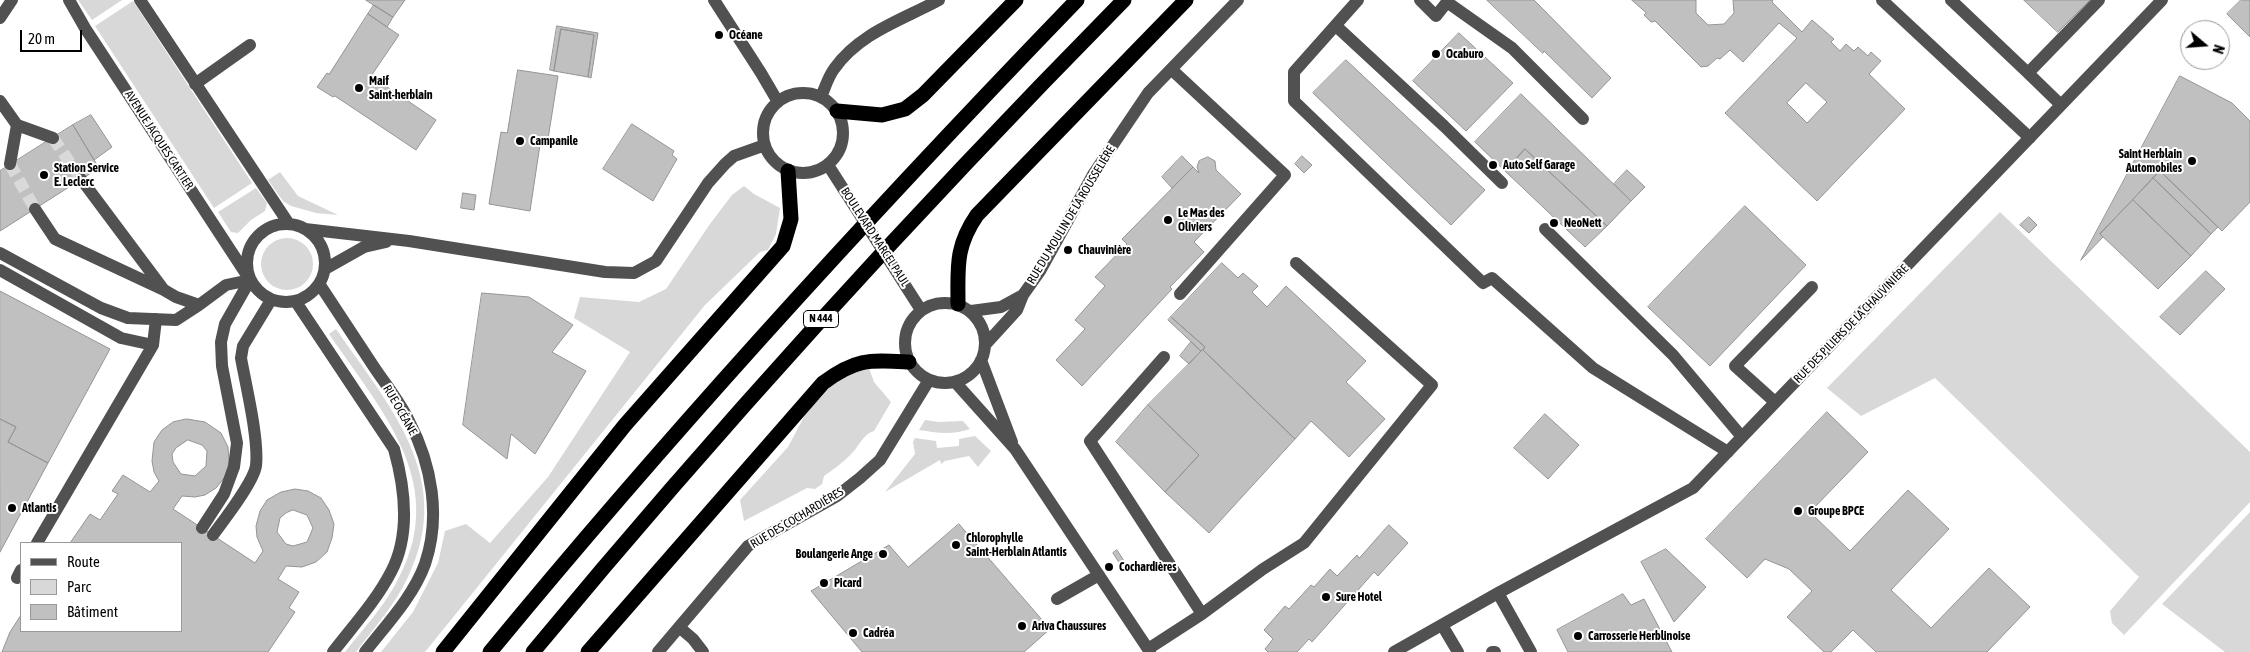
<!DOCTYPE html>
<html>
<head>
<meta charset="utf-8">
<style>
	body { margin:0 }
	#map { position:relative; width:2250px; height:652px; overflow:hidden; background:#fff; font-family:"Asap Condensed",sans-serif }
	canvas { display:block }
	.legend { position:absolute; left:20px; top:542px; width:162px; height:90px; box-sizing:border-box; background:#fff; border:1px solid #999; margin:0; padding:6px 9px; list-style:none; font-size:15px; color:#000 }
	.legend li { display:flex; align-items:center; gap:10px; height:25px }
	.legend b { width:25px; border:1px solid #999 }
	.north { position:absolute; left:2180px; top:20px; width:50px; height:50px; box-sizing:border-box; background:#fff; border:1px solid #999; border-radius:50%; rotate:108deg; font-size:14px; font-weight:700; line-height:20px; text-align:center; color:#000 }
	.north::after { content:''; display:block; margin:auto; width:18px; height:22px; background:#000; clip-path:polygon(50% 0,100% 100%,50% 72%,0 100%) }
	.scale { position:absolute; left:20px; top:30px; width:62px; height:22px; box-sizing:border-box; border:2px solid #000; border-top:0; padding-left:6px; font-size:15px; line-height:18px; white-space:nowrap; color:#000; -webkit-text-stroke:4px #fff; paint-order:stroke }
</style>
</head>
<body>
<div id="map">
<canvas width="2250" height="652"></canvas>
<ul class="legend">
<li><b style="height:6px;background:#515151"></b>Route</li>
<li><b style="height:14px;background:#d8d8d8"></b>Parc</li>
<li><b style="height:14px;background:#c0c0c0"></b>Bâtiment</li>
</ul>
<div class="north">N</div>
<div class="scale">20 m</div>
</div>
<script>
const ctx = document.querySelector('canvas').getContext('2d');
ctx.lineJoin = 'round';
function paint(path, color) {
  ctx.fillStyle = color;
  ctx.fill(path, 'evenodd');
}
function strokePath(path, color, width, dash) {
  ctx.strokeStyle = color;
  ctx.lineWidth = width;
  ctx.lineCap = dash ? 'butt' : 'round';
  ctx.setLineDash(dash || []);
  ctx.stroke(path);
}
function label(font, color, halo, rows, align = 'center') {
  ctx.font = font + ' "Asap Condensed",sans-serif';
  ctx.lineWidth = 4;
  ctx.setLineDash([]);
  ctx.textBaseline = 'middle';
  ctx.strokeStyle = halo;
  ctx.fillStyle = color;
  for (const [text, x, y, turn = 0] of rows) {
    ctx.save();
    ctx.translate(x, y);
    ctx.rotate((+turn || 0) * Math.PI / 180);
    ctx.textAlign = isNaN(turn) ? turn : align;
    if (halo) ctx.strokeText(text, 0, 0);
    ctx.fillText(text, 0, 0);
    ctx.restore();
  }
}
paint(new Path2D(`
	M78,0H122L92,20Z
	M133,1L252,183L214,208L95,26Z
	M280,172L298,196L338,215L316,213L291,206L283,201L268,180Z
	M744,186L754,194L780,208L776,234L768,250L760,252L705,305L425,652H381L413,612L438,563L445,531L466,524L490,543L548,477L630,352L574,318L580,297L639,302L666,289L710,224L732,195Z
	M256,188L267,203L265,211L251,220L238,233L231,232L218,212Z
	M2000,212L2250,452V502L2124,635L2112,623L2110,611L2139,577L1935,378L1861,416L1827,388Z
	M261 264a26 26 0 1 1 52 0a26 26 0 1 1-52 0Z
	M336,329C389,406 456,478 408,577C395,605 374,628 356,652H345C362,630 382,609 395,585C452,486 383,413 329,334Z
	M869,368L874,382L891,402L874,431C863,434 860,445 852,453C844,462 834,469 824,476L822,484L815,489L807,488L744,521L740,500L788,447L805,415L830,387L847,375Z
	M925,420L939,422L963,421L970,429C954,435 936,433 919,430Z
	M975,436L991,451L978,467L969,456L945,461L941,464L940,460L885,492L915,454L913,442L915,438L936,441L937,448L959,446V439Z
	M2250,512V652H2225L2162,604Z`), '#d8d8d8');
const building = new Path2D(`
	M366,0H405L393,17Z
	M1487,0H1534L1611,78L1592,98L1544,51L1543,53Z
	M1632,0H1696V13L1708,25L1724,24L1734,13L1733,0H1773L1772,2L1802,32L1812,20L1834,39L1831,42L1840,51L1846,44L1854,51L1858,47L1868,56L1871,52L1881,61L1869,74L1905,109L1817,201L1725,113L1797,38L1779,23L1743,62L1730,50L1720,59L1717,58L1708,66L1701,67L1655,21L1651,22L1644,15L1646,13ZM1806,83L1827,102L1807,123L1787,103Z
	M2024,0H2090L2058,32Z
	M2241,0H2250V37L2227,14Z
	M374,5L393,17L387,27L368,14Z
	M368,14L399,35L371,76L436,120L416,150L335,96L333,97L317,87L327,73L329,74Z
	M557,26L598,33L591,78L588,77L594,35L561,29L554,71L550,70Z
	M561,29L594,35L588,77L554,71Z
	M1459,33L1513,83L1466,131L1413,81Z
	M1346,60L1485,190L1451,225L1313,93Z
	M518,70L558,76L548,139L541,138L530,211L489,204L501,132L507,133Z
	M2180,76L2232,103L2250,121V202L2222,231L2160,171L2100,234L2103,237L2081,260Z
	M1521,94L1631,201L1607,226L1525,149L1505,171L1475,142Z
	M91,115L112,147L94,160L73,125Z
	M632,124L674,151L672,155L677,159L653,201L603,169Z
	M73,125L99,168L0,231V171Z
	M1525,149L1607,226L1585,247L1505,171Z
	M1182,156L1193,167L1172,188L1162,177Z
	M1302,156L1312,165L1304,173L1295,164Z
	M1208,157L1215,161L1216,170L1241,194L1194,242L1204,252L1170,287L1172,289L1082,386L1056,360L1085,329L1075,320L1105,286L1095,277L1127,244L1122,239L1193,167L1199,173L1197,167L1199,161Z
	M1627,170L1645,187L1631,201L1614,184Z
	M2160,171L2218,227L2211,234L2153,178Z
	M2153,178L2211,234L2191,256L2133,200Z
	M463,193L476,195L474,210L461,208Z
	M2133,200L2191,256L2158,289L2100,234Z
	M1745,206L1806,265L1710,366L1648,307Z
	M2029,217L2037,225L2029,233L2020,225Z
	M1222,263L1238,278L1243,273L1258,286L1252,292L1267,307L1286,286L1366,361L1346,382L1385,419L1349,457L1311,421L1295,439L1203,350L1205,347L1171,317Z
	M2206,271L2225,289L2180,335L2160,317Z
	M0,291L110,349L48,463L8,442L16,427L0,419Z
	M482,293L529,297L573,325L552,352L586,371L535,454L511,434L507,459L463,425Z
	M1171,317L1205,347L1201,351L1168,320Z
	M1191,342L1201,351L1189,364L1180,356Z
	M1203,350L1295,439L1209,533L1165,492L1199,455L1148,405Z
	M1148,405L1199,455L1165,492L1116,442Z
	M1827,412L1868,452L1810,512L1850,551L1908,490L1949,529L1891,590L1931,628L1989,568L2030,607L1987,652H1876L1853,630L1831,652H1824L1787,617L1812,591L1789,569L1765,559L1747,578L1706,539Z
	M1545,414L1579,445L1548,479L1514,448Z
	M0,419L16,427L8,442L48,463L0,552Z
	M187,419L205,422L221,433L228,447L229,462L225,477L216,488L205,495L195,497L182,496L173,509L255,563L263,551L257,537L256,526L260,511L267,500L281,492L295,489L308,491L321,498L329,510L334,524L332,538L327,552L316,562L302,567L286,566L278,579L299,592L289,608L295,612L268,652H2L10,632L21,615V631H181V543H70L90,514L100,520L118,494L112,491L123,475L150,492L159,481L154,472L152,461L154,442L162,430L173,422ZM188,440L202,445L207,451L206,466L195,476L181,474L173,462L172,454L176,448ZM293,510L307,515L313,528L307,542L293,546L286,544L277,532L280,518L286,513Z
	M959,524L1050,629L1024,652H862L811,591L889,545L908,567Z
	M1389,525L1408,543L1378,576L1374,572L1312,642L1309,639L1297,652H1268L1265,649L1273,639L1264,630L1285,606L1289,609L1311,585L1314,587L1330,569L1337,576L1357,555L1359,558Z
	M1666,549L1706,587L1674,622L1641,562Z
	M1117,550L1124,561L1120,564L1113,553Z
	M1623,594L1631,605L1644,599L1672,652H1568L1557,630Z`);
paint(building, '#c0c0c0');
strokePath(building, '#959595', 1);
strokePath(new Path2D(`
	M53,138L81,179
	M10,164L35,209`), '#d9d9d9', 12, [12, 6]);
strokePath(new Path2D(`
	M69,0L85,28L250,280
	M140,0L289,224
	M714,0L761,73L778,102
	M1358,0L1294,72V101L1483,283L1492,278L1593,368L1728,452
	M1420,0L1436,16L1447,2L1512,48L1583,119
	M1882,0L2030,138
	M1951,0L2028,73
	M0,18L12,0
	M1336,26L1444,126L1502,183
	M1171,69L1285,175L1180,294
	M195,84L250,45
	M763 133a40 40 0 1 1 80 0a40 40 0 1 1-80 0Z
	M821,97C825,88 828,77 834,69C859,33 902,20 939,0
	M0,101L17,125L53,138
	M2061,105L2028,73L2099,0
	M10,164L17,125
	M828,165L921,310
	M81,179L164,290L176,297L199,305L226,285L250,280
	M35,209L55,239L162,289
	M247 263a39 39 0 1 1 78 0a39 39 0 1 1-78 0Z
	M305,229L409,241L605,272L634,273L656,261L708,183L725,164L734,156L765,145
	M1545,229L1673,355L1742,437
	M0,253L101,308L128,318L176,320L199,305
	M325,269L364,247L386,242
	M0,270L121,338L153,345
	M320,285C338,312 356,340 374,367C386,385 400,402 409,421C432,465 441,517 425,564C413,597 386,625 365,652
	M296,302L394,449C405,488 411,534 391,572C376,601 353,626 333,652
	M905 343a40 40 0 1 1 80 0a40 40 0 1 1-80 0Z
	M971,311L1001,307L1023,295
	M985,345L1017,310L1023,295L1040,271L1094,173L1148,93L1238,0
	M981,360L1012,442
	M955,382L1015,449L1150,652
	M1775,402L1735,366L1812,287
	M202,528L224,494L234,467L237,443L222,366L221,342L225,324L250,280
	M213,535C224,520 253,483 256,466C259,439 246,386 241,358L243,346L271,300
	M37,543L153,345L156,319
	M17,578L21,570
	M1498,593L1531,652
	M1057,599L1099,575
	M1202,614L1263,569L1304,543L1432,385L1296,263
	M1442,625L1458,652
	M679,627L693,639L703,652
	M1148,649L1202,614L1090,441L1164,357
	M658,652L748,546L837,496L860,478L880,460L929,380
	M1394,652L1498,593L1693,488L2162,0
	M1492,652H1495`), '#515151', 12);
strokePath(new Path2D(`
	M837,111L882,115L905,109L923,95L1016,0
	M958,304C958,267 955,247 977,215L1186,0
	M443,652L625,425L783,246L791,219L788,171
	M490,652C676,426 874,210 1077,0
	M533,652C720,426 918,209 1124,0
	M588,652L823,383C856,358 870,360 909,362`), '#000', 15);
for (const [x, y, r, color] of [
	[719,35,5,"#000"],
	[1436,54,5,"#000"],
	[359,88,5,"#000"],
	[520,141,5,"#000"],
	[2192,161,5,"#000"],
	[1493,165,5,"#000"],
	[44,175,5,"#000"],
	[1168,220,5,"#000"],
	[1554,223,5,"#000"],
	[1068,250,5,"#000"],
	[12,508,5,"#000"],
	[1798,511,5,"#000"],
	[956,545,5,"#000"],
	[883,554,5,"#000"],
	[1109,567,5,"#000"],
	[824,583,5,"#000"],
	[1326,597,5,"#000"],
	[1022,626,5,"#000"],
	[853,633,5,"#000"],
	[1578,636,5,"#000"]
]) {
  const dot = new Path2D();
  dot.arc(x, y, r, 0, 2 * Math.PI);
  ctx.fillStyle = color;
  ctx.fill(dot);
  strokePath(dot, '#fff', 2);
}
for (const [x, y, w] of [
	[821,319,35]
]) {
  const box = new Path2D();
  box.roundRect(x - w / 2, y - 8.5, w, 17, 4);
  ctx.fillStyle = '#fff';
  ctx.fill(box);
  strokePath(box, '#000', 1);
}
label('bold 11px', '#000', null, [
	["N 444",821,319]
]);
label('bold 12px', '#000', '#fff', [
	["Océane",729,35],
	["Ocaburo",1446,54],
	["Maif",369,81],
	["Saint-herblain",369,95],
	["Campanile",530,141],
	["Saint Herblain",2182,154,"right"],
	["Automobiles",2182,168,"right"],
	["Auto Self Garage",1503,165],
	["Station Service",54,168],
	["E. Leclerc",54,182],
	["Le Mas des",1178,213],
	["Oliviers",1178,227],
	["NeoNett",1564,223],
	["Chauvinière",1078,250],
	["Atlantis",22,508],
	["Groupe BPCE",1808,511],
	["Chlorophylle",966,538],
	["Saint-Herblain Atlantis",966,552],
	["Boulangerie Ange",873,554,"right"],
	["Cochardières",1119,567],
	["Picard",834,583],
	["Sure Hotel",1336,597],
	["Ariva Chaussures",1032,626],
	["Cadréa",863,633],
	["Carrosserie Herblinoise",1588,636]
], 'left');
label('12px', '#000', '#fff', [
	["AVENUE JACQUES CARTIER",159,140,57],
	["RUE DU MOULIN DE LA ROUSSELIÈRE",1071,215,-59],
	["BOULEVARD MARCEL PAUL",875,237,57],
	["RUE DES PILIERS DE LA CHAUVINIÈRE",1851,324,-46],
	["RUE OCÉANE",400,410,60],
	["RUE DES COCHARDIÈRES",797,518,-31]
]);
</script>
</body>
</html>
